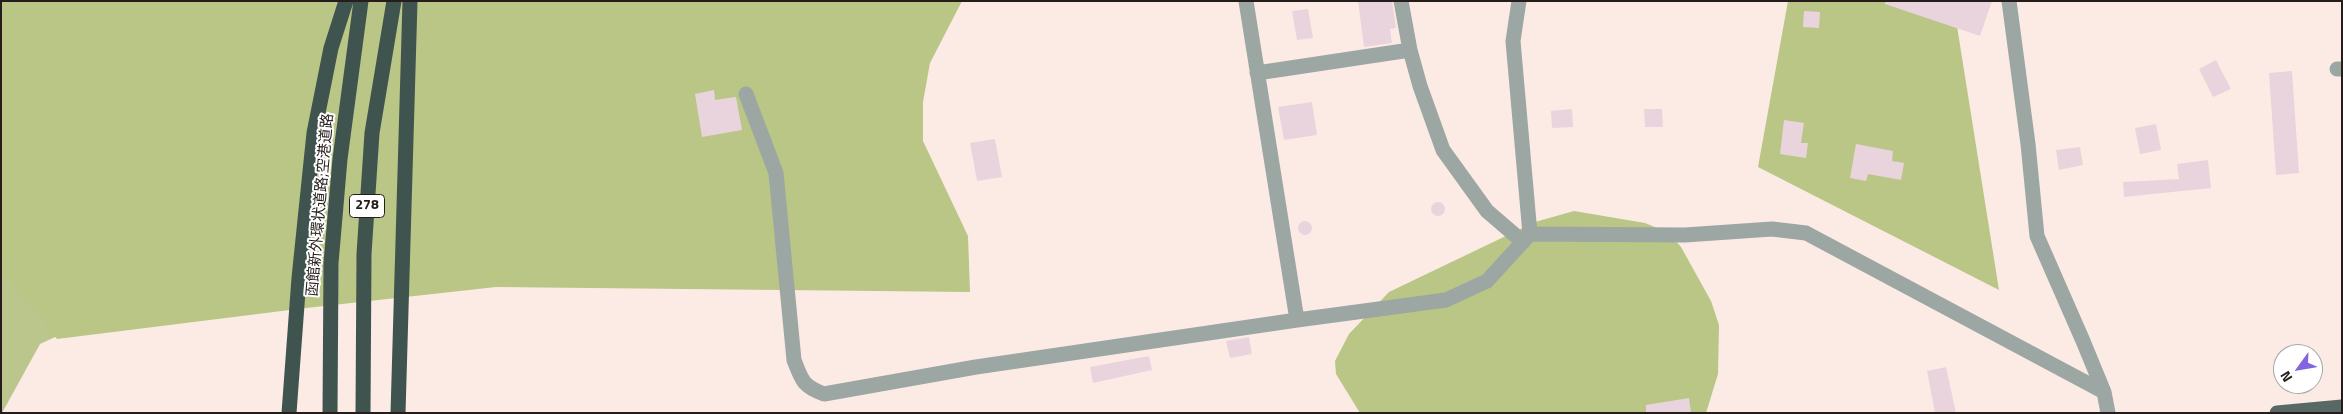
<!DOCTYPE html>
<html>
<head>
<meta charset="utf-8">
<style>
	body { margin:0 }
	#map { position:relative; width:2343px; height:414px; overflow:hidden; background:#fcebe5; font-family:"Titillium Web",sans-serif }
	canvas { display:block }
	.frame { position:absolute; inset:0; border:2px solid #251d1b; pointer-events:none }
	.north { position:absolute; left:2273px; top:344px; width:50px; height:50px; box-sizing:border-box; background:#fff; border:1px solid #a8a5a4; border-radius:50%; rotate:238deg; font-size:14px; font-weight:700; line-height:20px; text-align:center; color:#251d1b }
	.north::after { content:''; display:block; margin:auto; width:18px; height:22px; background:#8165e1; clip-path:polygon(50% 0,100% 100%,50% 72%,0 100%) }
</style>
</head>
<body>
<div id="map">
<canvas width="2343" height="414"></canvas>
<div class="frame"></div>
<div class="north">N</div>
</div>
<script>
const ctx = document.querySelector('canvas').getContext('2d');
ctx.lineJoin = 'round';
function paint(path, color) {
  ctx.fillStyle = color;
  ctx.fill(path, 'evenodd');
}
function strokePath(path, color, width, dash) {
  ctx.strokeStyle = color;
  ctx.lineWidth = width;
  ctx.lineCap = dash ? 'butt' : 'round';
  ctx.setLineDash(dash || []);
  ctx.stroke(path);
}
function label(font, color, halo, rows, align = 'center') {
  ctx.font = font + ' "Titillium Web","Noto Sans JP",sans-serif';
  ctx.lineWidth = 4;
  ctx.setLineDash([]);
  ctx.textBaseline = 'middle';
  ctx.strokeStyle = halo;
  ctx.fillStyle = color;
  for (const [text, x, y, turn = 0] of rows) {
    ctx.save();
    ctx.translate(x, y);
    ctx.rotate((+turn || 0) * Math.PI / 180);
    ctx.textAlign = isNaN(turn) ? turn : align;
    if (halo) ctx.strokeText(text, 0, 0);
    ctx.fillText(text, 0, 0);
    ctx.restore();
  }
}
paint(new Path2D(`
	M1,176L114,310L40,344L2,413Z`), '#bac68c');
paint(new Path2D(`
	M1,1H962L930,63L923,102V141L968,236L970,292L496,287L306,308L57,339L1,269Z
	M1788,1H1953L1999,290L1758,167Z
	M1574,211L1645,223L1669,233L1681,247L1711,301L1719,325L1718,374L1706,413H1360L1336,374L1335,361L1349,334L1389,292L1535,222Z`), '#b9c685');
paint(new Path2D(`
	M1358,1H1392L1396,28L1390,29L1392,43L1364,47Z
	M1885,1H1992L1980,36L1885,4Z
	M1308,9L1313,38L1297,40L1292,11Z
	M1804,11L1820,12L1819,28L1803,27Z
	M2216,60L2231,89L2213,97L2199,69Z
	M2292,71L2299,173L2276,175L2269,73Z
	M714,90L715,100L736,97L742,130L702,137L695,94Z
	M1312,102L1317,135L1284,140L1278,107Z
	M1572,109L1573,127L1552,128L1551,111Z
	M1644,109H1662L1663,127H1645Z
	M1784,120L1804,123L1801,143H1808L1806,158L1780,154Z
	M2156,124L2161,150L2140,154L2135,128Z
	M995,139L1002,177L977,181L970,143Z
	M1856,144L1893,151L1892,161L1904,163L1901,180L1868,174L1866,181L1850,178Z
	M2080,147L2083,165L2059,170L2056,150Z
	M2208,160L2211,188L2124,197L2123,182L2179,179L2177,164Z
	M1431 209a7 7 0 1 1 14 0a7 7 0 1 1-14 0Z
	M1298 228a7 7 0 1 1 14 0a7 7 0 1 1-14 0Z
	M1249,337L1252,354L1230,358L1226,341Z
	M1149,356L1152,370L1093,383L1090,367Z
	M1946,367L1956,413H1935L1927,371Z
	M1689,398L1691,413H1646V405Z`), '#e9d4dd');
strokePath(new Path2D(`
	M1246,1L1297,320
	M1401,1L1410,50L1420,86L1443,150L1487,211L1523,242
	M1519,1L1513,41L1530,234L1685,235L1772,229L1806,233L2104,392
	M2009,1L2028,144L2037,236L2083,341L2104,392L2108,413
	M2337,69H2342
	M1257,73L1410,50
	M746,94L776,173L794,360C802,381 803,386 824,394L976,367L1297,320L1446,300L1487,281L1530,234`), '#9ca6a3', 15);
strokePath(new Path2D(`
	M2277,413L2342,407`), '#586965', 15);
strokePath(new Path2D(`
	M289,413L299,278L314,133L331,48L346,1
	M330,413L331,263L340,159L361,1
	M363,413L364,254L372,133L394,1
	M398,413L410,1`), '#40544f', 15);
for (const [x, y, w] of [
	[367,206,35]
]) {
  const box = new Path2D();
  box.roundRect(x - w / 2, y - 11.5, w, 23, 4);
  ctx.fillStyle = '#fff';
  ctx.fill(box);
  strokePath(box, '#251d1b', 1);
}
label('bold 14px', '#251d1b', null, [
	["278",367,206]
]);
label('15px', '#251d1b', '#fff', [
	["函館新外環状道路;空港道路",321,205,-85]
]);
</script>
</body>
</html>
